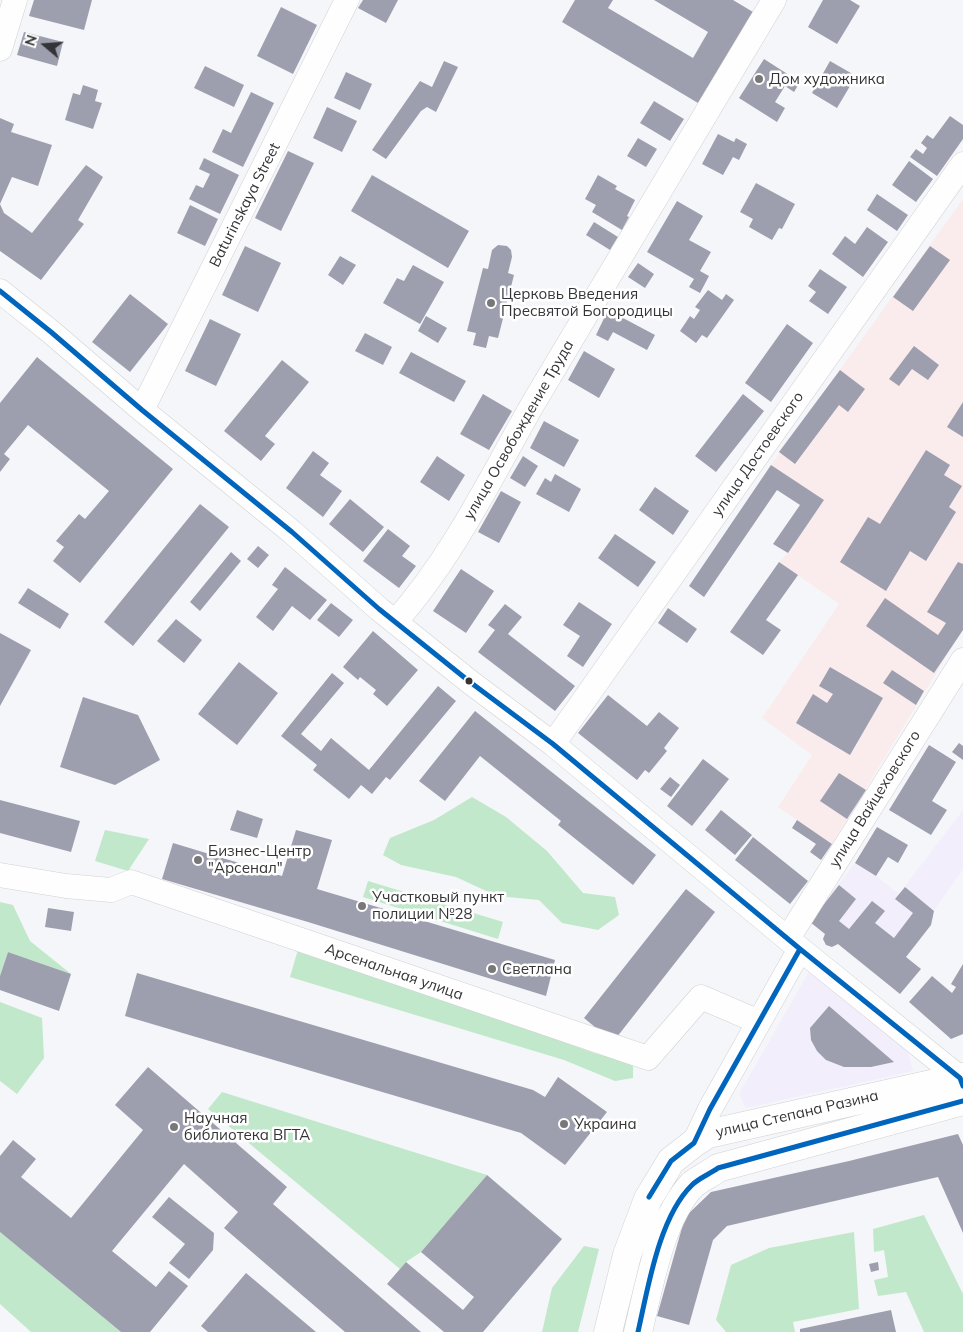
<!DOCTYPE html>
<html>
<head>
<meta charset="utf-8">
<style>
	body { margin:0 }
	#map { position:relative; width:963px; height:1332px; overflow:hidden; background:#f5f6f9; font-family:Mulish,sans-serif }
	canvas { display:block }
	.north { position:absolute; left:20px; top:20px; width:50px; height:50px; -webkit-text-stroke:4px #fff; paint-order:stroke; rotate:288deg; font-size:14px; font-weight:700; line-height:20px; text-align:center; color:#343436 }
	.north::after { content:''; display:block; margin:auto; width:18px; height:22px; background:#343436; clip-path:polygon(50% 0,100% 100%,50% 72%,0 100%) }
</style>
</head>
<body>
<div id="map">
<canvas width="963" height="1332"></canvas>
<div class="north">N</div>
</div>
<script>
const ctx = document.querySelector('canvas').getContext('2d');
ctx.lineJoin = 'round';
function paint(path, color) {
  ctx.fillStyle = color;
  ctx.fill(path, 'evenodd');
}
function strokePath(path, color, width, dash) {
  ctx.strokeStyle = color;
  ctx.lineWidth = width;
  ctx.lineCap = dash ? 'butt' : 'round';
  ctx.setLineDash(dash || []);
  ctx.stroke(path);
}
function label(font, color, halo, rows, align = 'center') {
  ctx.font = font + ' Mulish,sans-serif';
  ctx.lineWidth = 5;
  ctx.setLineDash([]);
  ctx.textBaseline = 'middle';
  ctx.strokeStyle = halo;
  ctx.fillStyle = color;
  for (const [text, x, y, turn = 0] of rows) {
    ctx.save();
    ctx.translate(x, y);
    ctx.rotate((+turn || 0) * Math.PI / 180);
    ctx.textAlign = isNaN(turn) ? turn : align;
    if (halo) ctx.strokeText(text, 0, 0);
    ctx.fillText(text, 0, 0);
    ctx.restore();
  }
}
paint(new Path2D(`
	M963,810V869L934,911L931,925L906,957L921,969L900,994L838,944L832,947L826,945L823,939L825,933L810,922L855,863L876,876L899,894Z
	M810,970L907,1048L913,1071L746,1108L739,1094Z`), '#f2eefb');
paint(new Path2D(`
	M963,199V629L832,844L778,807L812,755L762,718L839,604L779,562L788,553L824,500L771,465Z`), '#faeced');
paint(new Path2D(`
	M472,797L506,817L547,851L583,893L615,897L619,915L598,930L562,923L539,900L497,896L456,877L401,865L383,855L390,838L434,820Z
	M105,830L149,839L128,871L95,861Z
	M368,881L503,922L498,939L363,897Z
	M0,902L13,905L30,941L71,974L8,952L0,976Z
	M299,946L594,1053L633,1062V1078L615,1081L564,1060L290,977Z
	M0,1002L42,1018L44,1058L17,1094L0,1081Z
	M222,1092L487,1175L421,1252L406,1262L400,1269L208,1109Z
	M924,1215L963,1294V1332H924L906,1292L878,1296L874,1280L888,1277L884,1250L874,1252L873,1229Z
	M0,1232L121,1332H31L0,1304Z
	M854,1232L859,1309L793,1322L795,1332H726L716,1320L731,1265L769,1248Z
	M584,1246L599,1249L578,1332H542L552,1288Z`), '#c1e8ca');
paint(new Path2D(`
	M34,0H92L84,30L29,16Z
	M363,0H398L386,23L358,8Z
	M575,0H613L608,8L693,58L708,32L654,0H733L753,12L698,103L562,22Z
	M823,0H850L860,6L837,44L808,27Z
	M281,7L317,25L293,74L257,56Z
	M24,32L63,42L57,66L17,55Z
	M764,59L800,82L794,92L785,86L775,102L785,108L777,122L739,98Z
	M444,61L458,67L436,112L427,107L421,111L386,159L372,150L420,81L432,87Z
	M830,61L856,76L837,108L812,93Z
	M205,66L244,85L234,107L194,88Z
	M346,72L372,84L360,110L334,98Z
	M83,85L98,90L95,101L102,103L93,129L65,120L73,93L80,95Z
	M251,92L274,103L243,167L212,152L223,129L231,133Z
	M654,101L684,119L670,141L640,123Z
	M327,107L357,121L342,152L313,138Z
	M950,116L963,125V139L937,176L910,157L916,149L923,154L927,148L921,143L927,135L933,139Z
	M0,118L14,124L11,132L52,145L38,186L12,177L0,204L4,213L32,233L86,165L103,177L78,220L84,224L41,280L0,251Z
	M718,134L734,142L736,138L747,144L739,160L733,157L723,175L702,164Z
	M638,138L657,149L646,167L627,156Z
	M288,151L314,163L281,231L255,218Z
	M204,158L239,175L220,214L189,199L196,185L203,188L210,174L199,169Z
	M909,161L933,179L916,202L892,185Z
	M372,175L469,231L448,268L351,211Z
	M598,175L617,186L615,189L635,200L627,216L629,217L622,230L592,212L596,205L585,199Z
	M756,183L795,204L782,229L779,228L772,240L749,227L753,219L740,212Z
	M877,194L908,215L897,231L867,210Z
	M677,201L703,216L689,240L711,252L700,271L709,276L700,293L689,287L694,279L647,252Z
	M190,205L218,219L205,246L177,233Z
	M594,222L618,237L610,250L586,235Z
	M867,227L888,242L863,277L832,254L845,236L855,244Z
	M498,245L507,246L511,250L512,257L508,273L514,275L498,338L489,336L486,348L473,345L476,333L467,331L483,268L488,269L492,250Z
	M245,246L281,263L258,312L222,295Z
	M930,246L950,260L913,311L893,297Z
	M340,256L356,265L343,285L328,275Z
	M638,263L654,274L645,288L628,277Z
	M413,265L444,282L420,324L383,303L397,278L404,281Z
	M820,269L847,287L828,314L809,301L816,292L808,286Z
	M708,290L722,300L726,294L734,300L707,338L702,335L696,343L680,331L690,316L694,319L700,310L695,307Z
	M130,294L168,324L130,372L92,342Z
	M608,310L655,335L647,350L613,332L608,341L596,335Z
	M426,316L447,328L438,343L418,331Z
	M210,319L241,334L216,386L185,371Z
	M787,324L813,343L771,402L745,383Z
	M365,333L392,347L383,365L355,351Z
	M914,346L939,365L928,380L912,369L899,386L889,379Z
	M584,351L615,369L599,398L568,380Z
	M411,352L466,381L454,402L399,373Z
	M37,357L173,469L80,583L53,561L64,547L56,541L79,514L85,519L109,491L28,425L4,454L10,459L0,472V403Z
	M282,360L309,382L265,436L275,444L261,461L224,431Z
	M840,370L865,389L848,412L839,405L795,464L779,452Z
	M483,394L512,411L489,450L460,434Z
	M743,394L764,411L716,472L695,456Z
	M963,402V437L947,427Z
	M544,421L579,440L564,467L530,448Z
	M926,450L950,465L944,475L962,486L949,507L956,512L926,561L910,551L886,591L840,562L868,517L880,524Z
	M313,451L329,463L320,475L342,491L323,517L286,488Z
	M437,456L465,475L449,501L420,482Z
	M523,456L538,466L525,487L510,478Z
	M771,465L824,500L788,553L773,544L800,505L777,490L704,597L689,586Z
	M555,474L581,489L569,512L536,494L545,478L551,482Z
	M655,487L689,511L673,535L639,510Z
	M501,491L521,502L499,543L478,532Z
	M350,499L384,527L363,552L329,524Z
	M200,504L229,527L133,646L104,622Z
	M388,529L410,546L402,556L416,566L399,588L363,561Z
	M615,534L656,562L638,587L598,558Z
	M258,546L269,555L258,568L247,559Z
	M231,552L241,561L200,611L190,602Z
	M779,562L798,575L766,620L781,630L763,655L730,632Z
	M958,562L963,564V630L934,673L866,626L885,598L938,635L946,623L927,612Z
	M285,567L327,600L310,620L292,606L273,631L256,617L278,589L272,585Z
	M461,569L494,591L466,633L433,611Z
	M28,588L69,614L60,629L18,603Z
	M579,602L612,624L583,667L567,656L580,636L563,625Z
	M331,603L353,620L339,637L317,620Z
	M505,604L522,617L508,634L575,686L555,711L478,652L495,630L488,625Z
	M668,608L697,629L687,643L658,623Z
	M176,619L202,640L184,663L157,641Z
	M373,631L418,670L387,706L373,694L376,690L360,677L358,680L343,667Z
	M0,633L31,650L0,706Z
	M239,662L278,693L237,745L198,714Z
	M830,667L883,698L850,755L796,723L813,694L827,703L833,694L819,686Z
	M892,670L924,691L916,705L883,683Z
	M332,673L344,683L301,734L321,751L331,738L369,770L438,686L456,701L390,780L386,777L372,794L361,785L349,799L313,770L317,765L281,736Z
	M608,695L647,726L659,712L679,728L664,748L667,751L649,773L645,770L637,780L578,733Z
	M83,697L138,715L160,760L115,785L60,767Z
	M475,711L656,855L633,885L558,825L561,821L480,756L445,801L419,781Z
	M959,743L963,746V760L952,752Z
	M929,745L956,762L932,801L947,810L931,835L889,810Z
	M703,759L729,779L692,826L667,806Z
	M839,773L866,790L847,819L820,801Z
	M670,777L680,785L671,797L660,789Z
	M0,800L80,821L71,852L0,833Z
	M237,810L263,819L257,838L230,830Z
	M721,810L752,835L735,855L705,830Z
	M797,820L832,844L821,860L810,852L816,844L792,828Z
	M877,827L908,845L898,863L888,857L876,876L855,863Z
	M296,830L332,840L317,889L555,960L546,996L308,922L162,879L173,843L282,876Z
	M753,837L808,881L790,904L735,860Z
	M839,885L856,899L839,921L849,929L872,901L885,911L875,923L894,938L913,913L895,899L905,887L934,911L931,925L906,957L921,969L900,994L838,944L832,947L826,945L823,939L825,934L810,922Z
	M686,889L715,912L613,1042L584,1018Z
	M48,908L74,912L71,931L45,927Z
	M8,952L71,974L59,1011L0,990V976Z
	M963,964V1034L951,1039L909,1002L932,976L952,993L956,987L951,984Z
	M137,973L533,1090L545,1097L558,1077L607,1112L565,1165L521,1133L125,1016Z
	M829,1006L894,1062L871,1067H844L826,1060L817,1051L811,1040L810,1028Z
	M148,1067L287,1187L273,1204L421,1332H345L224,1228L238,1212L184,1164L112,1251L156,1287L169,1271L188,1286L150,1332H121L0,1232V1156L13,1140L36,1159L21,1177L71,1218L143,1130L115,1105Z
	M958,1134L963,1145V1233L938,1177L727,1226L713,1240L689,1325L657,1316L685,1217L711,1192L849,1161Z
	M487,1175L562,1239L483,1332H444L387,1284L406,1262L463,1310L474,1297L421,1252Z
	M169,1197L214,1233L213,1250L189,1279L169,1263L185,1244L152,1217Z
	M878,1262L879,1270L871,1272L869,1264Z
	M246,1273L316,1332H208L201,1326Z
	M891,1310L896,1332H800V1329Z`), '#9e9fae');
const minor = new Path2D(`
	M0,49L15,0
	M0,291L51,332L142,410L292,532L379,609L470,682L553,744L800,949L960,1078L963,1086
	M142,410L347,0
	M395,622C453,557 491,477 534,402C613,268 694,134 774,0
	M553,744L963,164
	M0,875L66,886L111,890L131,882L648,1058L701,997L759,1022
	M788,938L963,660
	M694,1143L710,1109L800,949`);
const major = new Path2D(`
	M608,1332L627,1255L648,1199L671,1161L694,1143L708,1134L963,1077
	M638,1332C649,1287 660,1219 692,1185C699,1179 710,1174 718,1168L963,1101`);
strokePath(minor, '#d1d1d4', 25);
strokePath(major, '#d1d1d4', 29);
strokePath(minor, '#fefefe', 24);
strokePath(major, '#fefefe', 28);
strokePath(new Path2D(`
	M0,291L51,332L142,410L292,532L379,609L470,682L553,744L800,949L960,1078L963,1086
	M649,1197L671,1161L694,1143L710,1109L800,949
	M638,1332C648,1288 659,1217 692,1185C699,1178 710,1174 718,1168L963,1101`), '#0065bd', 5);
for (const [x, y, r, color] of [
	[759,79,5,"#78787a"],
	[491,303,5,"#78787a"],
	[469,681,4.5,"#343436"],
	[198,860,5,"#78787a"],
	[362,906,5,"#78787a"],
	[492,969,5,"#78787a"],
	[564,1124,5,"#78787a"],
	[174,1127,5,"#78787a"]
]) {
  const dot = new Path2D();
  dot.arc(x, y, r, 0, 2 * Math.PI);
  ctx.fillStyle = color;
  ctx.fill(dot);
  strokePath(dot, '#fff', 2);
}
label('15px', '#343436', '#fff', [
	["Дом художника",769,79],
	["Церковь Введения",501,294],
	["Пресвятой Богородицы",501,311],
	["Бизнес-Центр",208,851],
	["\"Арсенал\"",208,868],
	["Участковый пункт",372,897],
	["полиции №28",372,914],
	["Светлана",502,969],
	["Научная",184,1118],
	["библиотека ВГТА",184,1135],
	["Украина",574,1124]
], 'left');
label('15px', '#343436', '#fff', [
	["Baturinskaya Street",245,205,-63],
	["улица Освобождение Труда",519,430,-60],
	["улица Достоевского",758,454,-55],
	["улица Вайцеховского",875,799,-58],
	["Арсенальная улица",394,972,19],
	["улица Степана Разина",797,1114,-13]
]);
</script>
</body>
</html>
